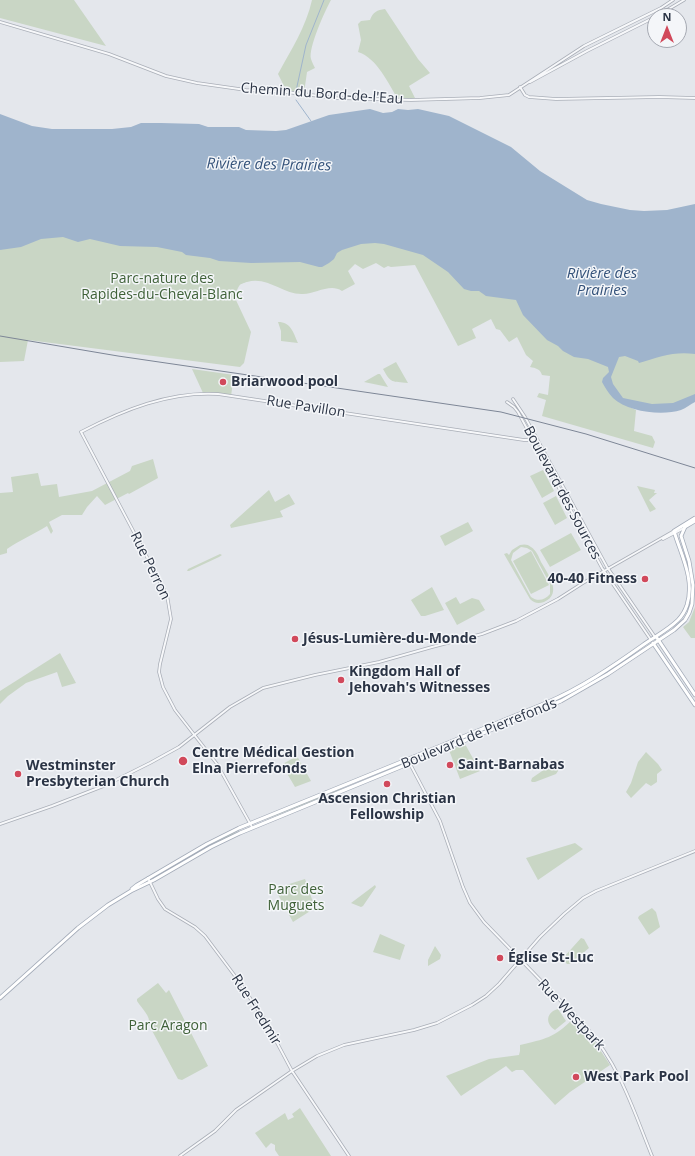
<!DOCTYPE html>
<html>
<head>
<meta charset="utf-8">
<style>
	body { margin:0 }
	#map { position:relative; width:695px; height:1156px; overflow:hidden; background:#e4e7ec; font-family:"Open Sans",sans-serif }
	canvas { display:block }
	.north { position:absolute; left:647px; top:8px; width:40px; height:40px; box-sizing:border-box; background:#f4f6f9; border:1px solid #a4a8b1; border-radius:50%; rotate:0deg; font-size:11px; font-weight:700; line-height:16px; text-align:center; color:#2b3445 }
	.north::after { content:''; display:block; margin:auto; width:14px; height:18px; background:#d1495b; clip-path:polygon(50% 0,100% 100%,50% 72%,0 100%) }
</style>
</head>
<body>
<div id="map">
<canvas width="695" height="1156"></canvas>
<div class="north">N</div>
</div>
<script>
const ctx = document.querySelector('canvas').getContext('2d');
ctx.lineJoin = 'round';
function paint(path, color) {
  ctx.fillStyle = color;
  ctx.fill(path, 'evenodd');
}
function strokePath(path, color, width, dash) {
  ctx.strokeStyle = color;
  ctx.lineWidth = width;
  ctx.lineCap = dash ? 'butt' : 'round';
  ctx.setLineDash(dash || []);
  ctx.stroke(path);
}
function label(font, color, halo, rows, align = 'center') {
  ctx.font = font + ' "Open Sans",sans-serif';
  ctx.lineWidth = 3;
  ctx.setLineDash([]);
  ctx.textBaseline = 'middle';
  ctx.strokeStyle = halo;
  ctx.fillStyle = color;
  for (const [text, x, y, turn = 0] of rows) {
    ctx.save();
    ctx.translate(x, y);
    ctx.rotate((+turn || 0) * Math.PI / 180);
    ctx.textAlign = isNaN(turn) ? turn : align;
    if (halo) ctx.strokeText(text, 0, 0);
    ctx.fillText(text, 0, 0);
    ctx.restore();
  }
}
paint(new Path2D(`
	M0,0H74L106,46L0,18Z
	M312,0H331C325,11 308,48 311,59C312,62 314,66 315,68L307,72L304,93L286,90L278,74C291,50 306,27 312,0Z
	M385,9L418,59L430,73L409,86L415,98L398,99C388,83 377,58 358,52L361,40L358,24L361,21L370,20C373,12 377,10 385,9Z
	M44,212L398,229L695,344V399L650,409L617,401L636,410L634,431L652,436L655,442L653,448L542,416L546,400L537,397L539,393L548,395L550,376L542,375C540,369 536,368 530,367L533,361L526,355L517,337L509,342L500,330L496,329L491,319L472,329L476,338L458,346L415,265L391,267L388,266L384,268L376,263L363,269L355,264L348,271L355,284L342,291C330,283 316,294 303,294C283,295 268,276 247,282C246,282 242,284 241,284C237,287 236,294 235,298L251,332L244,363L240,367L28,340L24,361L0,362V250Z
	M278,322C291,322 293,332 298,343L281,341V331Z
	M396,362L408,383C392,381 391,384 383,369Z
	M192,369L234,375L231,396L203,393Z
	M378,374H380L388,387L364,382Z
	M153,459L158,478L129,494L128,493L105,505L97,496L87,507L82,515H62L49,522L53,531L51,534L47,526C34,534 20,540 7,549V553L0,555V493L13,492L11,477L38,473L41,486L57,484L59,497L92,491L130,471L132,466Z
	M543,470L554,491L542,498L530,476Z
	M637,486L655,490L654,493H657L649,500L656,509L650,512Z
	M269,490L275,502L289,494L295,504L280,511L283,517L231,528L230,525Z
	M556,496L567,518L555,525L543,503Z
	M468,522L473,531L445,546L440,536Z
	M571,533L581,550L550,567L540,550Z
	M520,545C524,544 528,544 531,547C536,550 539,557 541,562C548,574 563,594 544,602C538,604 534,603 530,599L504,554L507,553L509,555L512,550ZM521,547L527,548L532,551L550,584V594C545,600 538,602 531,597L511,560L513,553Z
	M531,551L549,585L531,594L513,561Z
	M220,554L222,555L219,557L189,571H187L188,569Z
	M432,587L444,610L425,616H421L411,600Z
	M456,597L460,604L472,598L479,600L485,610L457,625L445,603Z
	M695,607V638H691L683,627L689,622Z
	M60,653L76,683L62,687L57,672L26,683L8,696L0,704V691Z
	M465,744L480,771L460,779L449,750Z
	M646,752L658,764L662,770L657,774V782L651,786L646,783L631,798L626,792L631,783L638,762Z
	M297,756L311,781L295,787L285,770L281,765Z
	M558,760L561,761L558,771L556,774L535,782H532L531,781L532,778Z
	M346,786L338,791L262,821L270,817Z
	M239,830L232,835L160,875L205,847Z
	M575,843L583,849L538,880L526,858Z
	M305,879L315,908L293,922L275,889L286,885Z
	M375,885L376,887L363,906L361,907L351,903Z
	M652,908L656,912L660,927L649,935L638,918L639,916Z
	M380,934L405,945L400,960L373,952Z
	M581,938L584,939L589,948L570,964H567L563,960L564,957Z
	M435,946L441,955L440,959L428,966V960Z
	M158,983L166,993L169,990L208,1066L182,1080L178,1079L149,1025C151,1016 142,1009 137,1001V999Z
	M558,1009L566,1021L555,1030C545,1024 546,1012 558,1009Z
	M573,1019L593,1039L610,1065L570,1092L555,1105L523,1070H516L512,1072L506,1066L461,1096L446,1076L489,1059L519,1055L520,1051V1045C545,1039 554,1038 573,1019Z
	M300,1108L331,1156H279L275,1150V1145L271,1143L266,1148L255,1133L285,1113L288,1120L294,1117L292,1114Z`), '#c9d6c5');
paint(new Path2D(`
	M370,109L383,113L392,112L398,109L408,110L418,109L449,116L511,147L540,171L587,200L601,204L630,210L644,211L667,210L695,204V354C674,351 659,357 639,363L638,361L625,356L619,357L611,377L613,384L623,398L652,404L673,403L695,394V402C691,404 686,408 681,410C662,416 628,412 613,398C608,393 605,387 602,382L603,378L609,372L608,367L588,359L574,357L563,351L558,346L547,340L523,315L516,300L486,296L479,291H471L464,289L448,272L423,255L384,244L375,243L361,244L342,250L337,253L334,259L329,263L322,267H319L300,262L251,263L219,261L210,258L186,255L182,252L157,247L120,246L90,239L78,242L63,237L41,239L21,247L0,250V114L32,126L52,129H112L131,127L141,123H161L199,124L208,127H239L246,130L276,131L286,130L329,115Z`), '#9fb4cc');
strokePath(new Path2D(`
	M296,91L306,45L324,0
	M296,100L311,121`), '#9fb4cc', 1);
const minor = new Path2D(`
	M657,16L684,0
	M0,22L109,54L166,76L197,83L246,90L286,92L336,98L411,100L480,98L509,95L584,46L661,8L673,0
	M530,82L587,51L655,17
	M520,87L525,95L529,97L556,99L659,97L695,98
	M513,399L525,417L607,567L655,637
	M507,402L514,407L518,412L602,568L651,640
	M663,539L684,528
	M408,760L440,821L463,887L470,903L484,922L586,1027C620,1066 633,1109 652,1156
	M0,824L52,806L106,785L150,763L179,747L230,707L263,688L315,675L379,662L432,647L482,634L516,621L558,599L583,583L674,531
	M252,827L217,764L175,710L163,687L159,672L160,664L171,619L167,595L81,432C123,410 170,391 218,394L524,440H531L536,438
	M148,878L158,899L165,909L195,927L205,936L238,980L266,1022L292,1071L349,1156
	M180,1156L215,1131L236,1110L292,1071L317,1056L344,1045L414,1030L437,1023L472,1005L486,996L499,984L540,937L564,914L583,898L596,891L695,851`);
const major = new Path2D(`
	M657,638L695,695
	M653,643L695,705
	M132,889L137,885L207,844L239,828L546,703C581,688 612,667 643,645C654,637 668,630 678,620C682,616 685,611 687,605C695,579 681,555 674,531L695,518
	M0,998L78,928L108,905L131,891L154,880L211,847L240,833L561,701L608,674L674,630L685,620L689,613L692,604L693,585L689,561L681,536L685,527L695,521`);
strokePath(minor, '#a9aeb7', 3.5);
strokePath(major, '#a3abb8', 4.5);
strokePath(minor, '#f7f8fa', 2);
strokePath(major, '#fff', 3);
strokePath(new Path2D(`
	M0,336L118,356L501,412L586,434L695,468`), '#7d8696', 1);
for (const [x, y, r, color] of [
	[223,382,4,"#d1495b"],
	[645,579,4,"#d1495b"],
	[295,639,4,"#d1495b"],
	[341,680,4,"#d1495b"],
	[183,761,5,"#d1495b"],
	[450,765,4,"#d1495b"],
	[18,774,4,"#d1495b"],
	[387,784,4,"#d1495b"],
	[500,958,4,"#d1495b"],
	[576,1077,4,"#d1495b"]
]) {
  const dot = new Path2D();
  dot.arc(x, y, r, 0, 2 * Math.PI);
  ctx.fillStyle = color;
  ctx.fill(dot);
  strokePath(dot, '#f4f6f9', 1.5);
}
label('14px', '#2b3445', '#f4f6f9', [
	["Chemin du Bord-de-l'Eau",322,94,4],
	["Rue Pavillon",306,407,9],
	["Boulevard des Sources",562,493,62],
	["Rue Perron",150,566,64],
	["Boulevard de Pierrefonds",479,734,-22],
	["Rue Fredmir",256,1010,58],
	["Rue Westpark",571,1015,47]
]);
label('14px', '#3f6138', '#f4f6f9', [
	["Parc-nature des",162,279],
	["Rapides-du-Cheval-Blanc",162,295],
	["Parc des",296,890],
	["Muguets",296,906],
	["Parc Aragon",168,1026]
]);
label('bold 14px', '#2b3445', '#f4f6f9', [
	["Briarwood pool",231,382],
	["40-40 Fitness",637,579,"right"],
	["Jésus-Lumière-du-Monde",303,639],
	["Kingdom Hall of",349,672],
	["Jehovah's Witnesses",349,688],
	["Centre Médical Gestion",192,753],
	["Elna Pierrefonds",192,769],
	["Saint-Barnabas",458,765],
	["Westminster",26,766],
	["Presbyterian Church",26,782],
	["Ascension Christian",387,799,"center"],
	["Fellowship",387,815,"center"],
	["Église St-Luc",508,958],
	["West Park Pool",584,1077]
], 'left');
label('italic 15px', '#34527a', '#f4f6f9', [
	["Rivière des Prairies",269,165,1],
	["Rivière des",602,274],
	["Prairies",602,291]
]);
</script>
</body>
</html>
